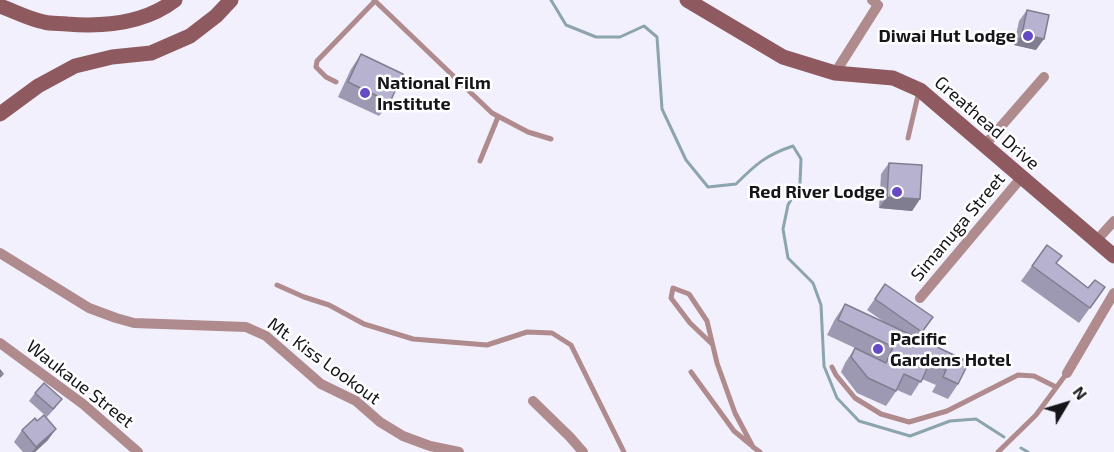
<!DOCTYPE html>
<html>
<head>
<meta charset="utf-8">
<style>
	body { margin:0 }
	#map { position:relative; width:1114px; height:452px; overflow:hidden; background:#f2f0fd; font-family:"Exo 2",sans-serif }
	canvas { display:block }
	.north { position:absolute; left:1036px; top:374px; width:60px; height:60px; -webkit-text-stroke:4px #fff; paint-order:stroke; rotate:52deg; font-size:16px; font-weight:700; line-height:24px; text-align:center; color:#16151a }
	.north::after { content:''; display:block; margin:auto; width:21px; height:27px; background:#16151a; clip-path:polygon(50% 0,100% 100%,50% 72%,0 100%) }
</style>
</head>
<body>
<div id="map">
<canvas width="1114" height="452"></canvas>
<div class="north">N</div>
</div>
<script>
const ctx = document.querySelector('canvas').getContext('2d');
ctx.lineJoin = 'round';
function strokePath(path, color, width, dash) {
  ctx.strokeStyle = color;
  ctx.lineWidth = width;
  ctx.lineCap = dash ? 'butt' : 'round';
  ctx.setLineDash(dash || []);
  ctx.stroke(path);
}
function paint(path, color) {
  ctx.fillStyle = color;
  ctx.fill(path, 'evenodd');
}
function label(font, color, halo, rows, align = 'center') {
  ctx.font = font + ' "Exo 2",sans-serif';
  ctx.lineWidth = 5;
  ctx.setLineDash([]);
  ctx.textBaseline = 'middle';
  ctx.strokeStyle = halo;
  ctx.fillStyle = color;
  for (const [text, x, y, turn = 0] of rows) {
    ctx.save();
    ctx.translate(x, y);
    ctx.rotate((+turn || 0) * Math.PI / 180);
    ctx.textAlign = isNaN(turn) ? turn : align;
    if (halo) ctx.strokeText(text, 0, 0);
    ctx.fillText(text, 0, 0);
    ctx.restore();
  }
}
strokePath(new Path2D(`
	M551,0L566,25L596,37H620L644,26L657,37L662,109L686,160L708,187L736,184C756,164 766,155 793,146L801,159L800,183L788,205L783,229L788,258L813,283L821,305L824,366L837,398L859,421L910,436L950,421L976,419L1004,437
	M1021,448L1028,452`), '#8ba4ae', 3);
strokePath(new Path2D(`
	M374,0L492,113L528,132L551,139
	M336,82L326,77L316,67L317,61L375,1
	M908,138L919,91
	M480,161L498,117
	M277,285L304,297L329,305L364,324L413,339L487,345L527,332L552,333L571,345L624,452
	M712,344L690,323L671,298L673,288L689,294L707,321L717,363L735,413L753,447L760,452
	M832,367L836,375L855,398L881,414L909,422L947,411L1018,375L1034,376L1056,387
	M691,372L734,431L751,445
	M998,452L1036,415L1067,373`), '#b08b8e', 5);
strokePath(new Path2D(`
	M835,73L878,5L872,0
	M984,146L1044,77
	M1096,241L1114,221
	M0,253L89,308L116,318L134,323L246,327L266,336L321,384L356,401L380,422L403,436L430,446L459,452
	M920,298L1021,178
	M0,343L83,404L138,452
	M1067,373L1114,293
	M533,401L570,437L583,452`), '#b08b8e', 10);
strokePath(new Path2D(`
	M687,0L783,57L835,73L893,78L920,90L1114,256
	M0,6C14,11 29,19 44,22C51,24 60,23 67,24C104,27 145,23 175,0
	M0,114L38,86L75,66L112,57L151,53L190,36L216,16L231,0`), '#8e5a60', 15);
paint(new Path2D(`
	M1027,10L1036,50L1014,45L1019,21Z
	M361,54L390,102L379,116L338,97L351,69Z
	M889,163L920,199L912,211L879,208L881,174Z
	M1047,245L1056,263L1088,288L1105,287L1079,323L1021,281Z
	M885,284L933,317L918,338L958,384L948,399L932,392L936,385L922,379L911,396L897,390L886,406L857,393L841,372L845,363L855,348L883,361L827,335L835,319L845,304L887,324L867,310Z
	M35,393L56,407L47,417L29,401Z
	M22,430L48,440L35,452H23L14,442Z`), '#9d99b2');
paint(new Path2D(`
	M1022,34L1044,39L1036,50L1014,45Z
	M887,197L920,199L912,211L879,208Z
	M56,429L48,440L35,452H32L36,447Z`), '#807d91');
const building = new Path2D(`
	M1027,10L1049,15L1044,39L1022,34Z
	M361,54L403,74L390,102L348,82Z
	M889,163L922,165L920,199L887,197Z
	M1047,245L1062,256L1056,263L1088,288L1095,280L1105,287L1090,308L1032,266Z
	M885,284L933,317L922,332L875,299Z
	M845,304L969,362L958,384L943,377L946,370L930,362L921,382L904,374L896,391L868,378L851,357L855,348L886,363L893,347L838,320Z
	M0,370L3,374L0,377Z
	M44,383L62,399L53,409L35,393Z
	M44,415L56,429L36,447L22,430L35,418L37,421Z`);
paint(building, '#b7b2cf');
strokePath(building, '#807d91', 1.5);
for (const [x, y, r, color] of [
	[1028,36,6,"#664bc4"],
	[365,93,6,"#664bc4"],
	[897,192,6,"#664bc4"],
	[878,349,6,"#664bc4"]
]) {
  const dot = new Path2D();
  dot.arc(x, y, r, 0, 2 * Math.PI);
  ctx.fillStyle = color;
  ctx.fill(dot);
  strokePath(dot, '#fff', 2);
}
label('bold 18px', '#16151a', '#fff', [
	["Diwai Hut Lodge",1016,36],
	["National Film",377,83,"left"],
	["Institute",377,104,"left"],
	["Red River Lodge",885,192],
	["Pacific",890,339,"left"],
	["Gardens Hotel",890,360,"left"]
], 'right');
label('18px', '#16151a', '#fff', [
	["Greathead Drive",987,123,41],
	["Simanuga Street",958,227,-50],
	["Mt. Kiss Lookout",324,361,36],
	["Waukaue Street",80,384,38]
]);
</script>
</body>
</html>
